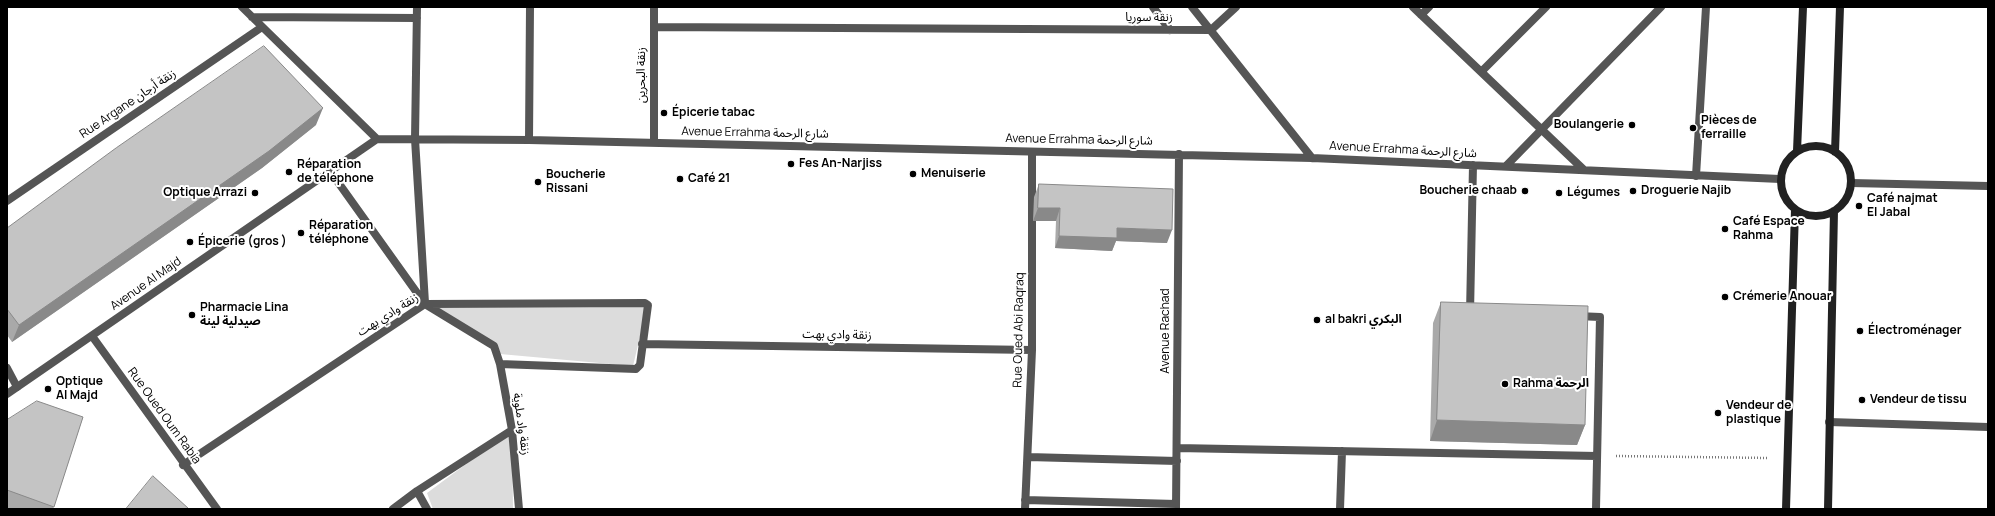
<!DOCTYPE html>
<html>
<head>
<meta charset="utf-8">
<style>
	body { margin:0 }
	#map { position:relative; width:1995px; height:516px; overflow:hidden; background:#fff; font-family:Manrope,sans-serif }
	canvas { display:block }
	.frame { position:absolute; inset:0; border:8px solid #000; pointer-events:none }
</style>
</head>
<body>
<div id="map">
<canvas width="1995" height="516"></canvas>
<div class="frame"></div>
</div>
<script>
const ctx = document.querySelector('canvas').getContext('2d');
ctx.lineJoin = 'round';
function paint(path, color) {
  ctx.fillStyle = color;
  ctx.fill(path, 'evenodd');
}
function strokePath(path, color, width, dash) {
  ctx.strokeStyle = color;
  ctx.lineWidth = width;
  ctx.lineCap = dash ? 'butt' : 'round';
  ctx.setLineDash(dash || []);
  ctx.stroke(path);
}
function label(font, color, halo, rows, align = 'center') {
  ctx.font = font + ' Manrope,"Noto Sans Arabic",sans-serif';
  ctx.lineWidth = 4;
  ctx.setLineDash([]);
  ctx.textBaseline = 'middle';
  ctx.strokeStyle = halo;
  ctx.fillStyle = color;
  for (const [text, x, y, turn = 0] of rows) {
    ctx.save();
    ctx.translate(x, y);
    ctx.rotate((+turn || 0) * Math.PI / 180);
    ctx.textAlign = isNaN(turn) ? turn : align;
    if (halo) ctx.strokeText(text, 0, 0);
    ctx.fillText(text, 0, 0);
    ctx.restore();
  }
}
paint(new Path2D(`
	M425,304L647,307L633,366L500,354Z
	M512,430L513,509H433L427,493Z`), '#dcdcdc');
strokePath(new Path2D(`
	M1616,456L1769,458`), '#777', 2.5, [1, 2]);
strokePath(new Path2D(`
	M7,368L17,387`), '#555', 8);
strokePath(new Path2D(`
	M242,7L377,139
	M417,7L415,139L425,303
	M654,7V143
	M1153,7L1170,30
	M1192,7L1312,158
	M1413,7L1584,170
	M1421,15L1429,7
	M252,17L417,18
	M654,27L1211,30L1236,7
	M1481,72L1546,7
	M377,139L529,140L1312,158L1780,179
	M529,140L530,7
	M1506,166L1661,7
	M330,171L425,304L494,346L500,364L512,430L519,509
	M1696,176L1706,7
	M1851,183L1988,186
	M7,201L262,27
	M1470,313L1473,165
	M1577,316L1600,317L1596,509
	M92,336L217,509
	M642,344L1032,350
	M7,394L377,139
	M1829,422L1988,427
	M1177,448L1597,456
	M1028,457L1177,461
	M183,465L425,304L645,303L648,305L640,365L636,369L500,364
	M417,491L427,509
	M1025,500L1176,504
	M393,509L417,491L512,430
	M1025,509L1032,350V152
	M1176,509L1179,154
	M1340,509L1342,451`), '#555', 8);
strokePath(new Path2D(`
	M1781 181a35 35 0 1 1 70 0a35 35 0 1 1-70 0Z
	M1797,151L1803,7
	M1835,152L1840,7
	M1786,509L1795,210
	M1828,509L1834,211`), '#222', 8);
paint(new Path2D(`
	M316,125L262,168L12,342L7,335V228Z
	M1039,184L1167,243L1116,241L1112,251L1055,248L1056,221H1033L1034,197Z
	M1441,302L1585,425L1577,445L1430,441L1433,323Z
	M83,417L53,509H7V420Z`), '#a9a9a9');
paint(new Path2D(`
	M323,108L316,125L262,168L12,342L19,325Z
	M1038,208H1060L1056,221H1033Z
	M1117,228L1172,230L1167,243L1116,241L1112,251L1055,248L1059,236Z
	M1437,420L1585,425L1577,445L1430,441Z`), '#898989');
const building = new Path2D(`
	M264,46L323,108L269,151L19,325L7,309V228L116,148Z
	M1039,184L1173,189L1172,230L1117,228V238L1059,236L1060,208H1038Z
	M1441,302L1588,306L1585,425L1437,420Z
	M37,401L83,417L54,507L7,490V420Z
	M153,476L189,509H126Z`);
paint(building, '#c4c4c4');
strokePath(building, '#898989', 1);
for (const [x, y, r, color] of [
	[664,113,4,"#000"],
	[1632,125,4,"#000"],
	[1693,128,4,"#000"],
	[791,164,4,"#000"],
	[289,172,4,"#000"],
	[913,174,4,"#000"],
	[680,179,4,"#000"],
	[538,182,4,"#000"],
	[1525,191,4,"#000"],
	[1633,191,4,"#000"],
	[255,193,4,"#000"],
	[1559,193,4,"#000"],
	[1859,206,4,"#000"],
	[1725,229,4,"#000"],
	[301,233,4,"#000"],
	[190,242,4,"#000"],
	[1725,297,4,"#000"],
	[192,315,4,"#000"],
	[1317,320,4,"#000"],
	[1860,331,4,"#000"],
	[1505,384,4,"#000"],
	[48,389,4,"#000"],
	[1862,400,4,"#000"],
	[1718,413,4,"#000"]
]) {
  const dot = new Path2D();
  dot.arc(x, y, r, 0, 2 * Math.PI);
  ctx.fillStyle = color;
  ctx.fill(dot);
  strokePath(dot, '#fff', 1.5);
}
label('12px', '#000', '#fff', [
	["زنقة سوريا",1149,18],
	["زنقة البحرين",642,75,-90],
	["Rue Argane زنقة أرجان",128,104,-34],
	["Avenue Errahma شارع الرحمة",755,133,1],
	["Avenue Errahma شارع الرحمة",1079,140,1],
	["Avenue Errahma شارع الرحمة",1403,150,3],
	["Avenue Al Majd",146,284,-35],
	["زنقة وادي بهت",388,315,-32],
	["Rue Oued Abi Raqraq",1019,330,-89],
	["Avenue Rachad",1166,331,-90],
	["زنقة وادي بهت",837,335,1],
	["Rue Oued Oum Rabia",164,416,54],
	["زنقة واد ملوية",521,424,82]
]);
label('bold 12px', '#000', '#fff', [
	["Épicerie tabac",672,113],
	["Pièces de",1701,121],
	["ferraille",1701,135],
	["Boulangerie",1624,125,"right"],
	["Fes An-Narjiss",799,164],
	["Réparation",297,165],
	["de téléphone",297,179],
	["Menuiserie",921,174],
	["Boucherie",546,175],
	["Rissani",546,189],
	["Café 21",688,179],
	["Boucherie chaab",1517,191,"right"],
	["Droguerie Najib",1641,191],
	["Optique Arrazi",247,193,"right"],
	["Légumes",1567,193],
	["Café najmat",1867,199],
	["El Jabal",1867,213],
	["Café Espace",1733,222],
	["Rahma",1733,236],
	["Réparation",309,226],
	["téléphone",309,240],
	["Épicerie (gros )",198,242],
	["Crémerie Anouar",1733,297],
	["Pharmacie Lina",200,308],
	["صيدلية لينة",200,322],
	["al bakri البكري",1325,320],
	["Électroménager",1868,331],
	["Optique",56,382],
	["Al Majd",56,396],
	["Rahma الرحمة",1513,384],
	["Vendeur de tissu",1870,400],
	["Vendeur de",1726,406],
	["plastique",1726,420]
], 'left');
</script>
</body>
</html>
